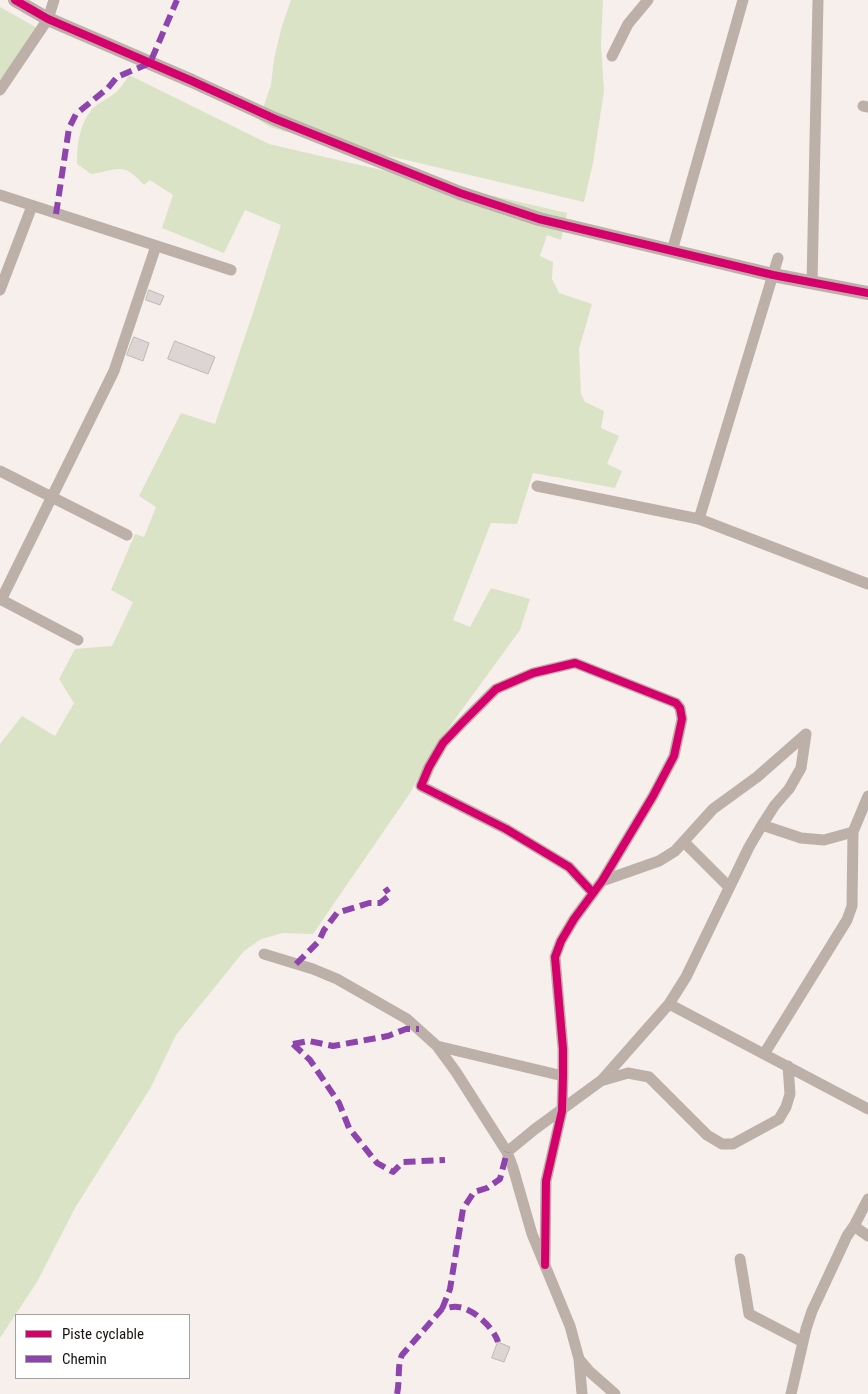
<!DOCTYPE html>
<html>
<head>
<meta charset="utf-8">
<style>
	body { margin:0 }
	#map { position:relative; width:868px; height:1394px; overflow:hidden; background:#f7efec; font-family:"Roboto Condensed",sans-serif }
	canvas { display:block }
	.legend { position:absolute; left:15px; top:1314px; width:175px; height:65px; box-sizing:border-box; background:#fff; border:1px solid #a3a09f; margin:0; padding:6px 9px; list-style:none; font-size:15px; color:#19120f }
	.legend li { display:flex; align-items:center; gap:10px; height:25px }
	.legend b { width:25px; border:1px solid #a3a09f }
</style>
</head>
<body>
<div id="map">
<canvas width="868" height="1394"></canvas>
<ul class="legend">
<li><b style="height:6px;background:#d6006c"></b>Piste cyclable</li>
<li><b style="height:6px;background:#8e44ad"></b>Chemin</li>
</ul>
</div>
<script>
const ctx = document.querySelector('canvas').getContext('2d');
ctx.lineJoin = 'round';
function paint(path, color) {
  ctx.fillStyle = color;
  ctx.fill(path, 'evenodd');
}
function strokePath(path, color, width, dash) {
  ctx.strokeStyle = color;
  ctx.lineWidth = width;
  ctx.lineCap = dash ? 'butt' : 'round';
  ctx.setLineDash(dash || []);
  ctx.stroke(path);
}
paint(new Path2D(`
	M291,0H603L601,44L604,91L593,163L584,202L283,131L270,127L259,120L271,85L274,59L282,26Z
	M0,7L37,28L0,80Z
	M129,75L269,144L567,213L561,240L547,235L540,256L553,262L552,279L559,293L592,304L579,349L581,394L585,402L604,411L601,428L619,436L607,464L622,471L615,488L533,473L517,524L491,523L453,620L470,627L491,588L530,599L520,630L434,748L410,793L313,934L283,933L261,939L244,951L176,1035L151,1087L75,1208L37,1282L0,1338V744L22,716L55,736L74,703L59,679L75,649L112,646L133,602L111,590L135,534L144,537L156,507L139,496L181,413L215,424L252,316L281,225L245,210L224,253L162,228L173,195L150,180L144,185C122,161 120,170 91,174L77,164C77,145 79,125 92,109C97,104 105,100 111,96C119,91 124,83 129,75Z`), '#dae3c5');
const building = new Path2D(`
	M149,290L164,296L160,305L146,300Z
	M134,337L149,343L143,361L127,355Z
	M175,341L215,357L208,374L168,359Z
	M498,1342L510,1347L504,1362L492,1358Z`);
paint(building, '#ddd5d4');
strokePath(building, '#bfb7b5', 1);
strokePath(new Path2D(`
	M612,56L628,24L648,0
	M0,90L48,19L54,0
	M863,106L868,107
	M0,195L231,270
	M672,251L743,0
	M812,283L818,0
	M0,290L32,206
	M0,471L127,535
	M537,486L699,519L868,584
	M699,519L778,258
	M0,599L78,640
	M1,600L114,371L156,246
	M806,734L801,768L789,789L775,805L762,825L801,838L824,840L853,832
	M684,842L729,887
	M602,881L659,861L675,851L713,809L757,777L806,734
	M264,954L313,969L337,979L407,1019L437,1046L456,1072L507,1152L513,1168L532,1234L570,1326L579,1359L590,1372L615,1394
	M669,1004L868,1109
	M437,1046L563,1076
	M764,1054L847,920L852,906L853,832L868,796
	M604,1080L628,1073L649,1077L707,1135L722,1144H733L779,1119L786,1107L790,1094L788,1066
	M507,1152L535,1129L602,1080L669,1004L686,977L749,847L762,825
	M854,1226L868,1236
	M740,1259L749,1314L803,1342
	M545,1265L546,1181L562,1111L563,1076V1049L555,957L561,941L574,919L602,881L653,796L674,756L682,719L680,708L676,703L575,663L533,673L496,689L463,722L443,743L429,767L421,786L506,829L569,867L593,893
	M579,1359L582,1394
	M791,1394L806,1329L812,1311L847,1236L854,1226L868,1199`), '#bdb0a9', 11);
strokePath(new Path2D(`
	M15,0L48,19L192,81L275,119L460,193L539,219L773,275L868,293`), '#bdb0a9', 14);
strokePath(new Path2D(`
	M56,214L69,128L76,114L108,88L117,77L150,63L177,0
	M296,964L319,941L324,930L337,913L369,903H380L390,895L385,888
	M293,1044L310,1060L339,1103L349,1128L377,1163L393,1172L403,1162L445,1160
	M293,1044L309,1041L333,1046L388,1036L406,1029H419
	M442,1309L450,1289L463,1209L474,1192L487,1188L500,1179L507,1152
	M397,1394C400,1382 397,1365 402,1355L442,1309C447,1308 453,1306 458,1307C473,1308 494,1328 498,1342`), '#8e44ad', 6, [12, 6]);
strokePath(new Path2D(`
	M15,0L48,19L192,81L275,119L460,193L539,219L773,275L868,293
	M545,1265L546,1181L562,1111L563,1076V1049L555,957L561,941L574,919L602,881L653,796L674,756L682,719L680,708L676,703L575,663L533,673L496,689L463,722L443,743L429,767L421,786L506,829L569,867L593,893`), '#d6006c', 8);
</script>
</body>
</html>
